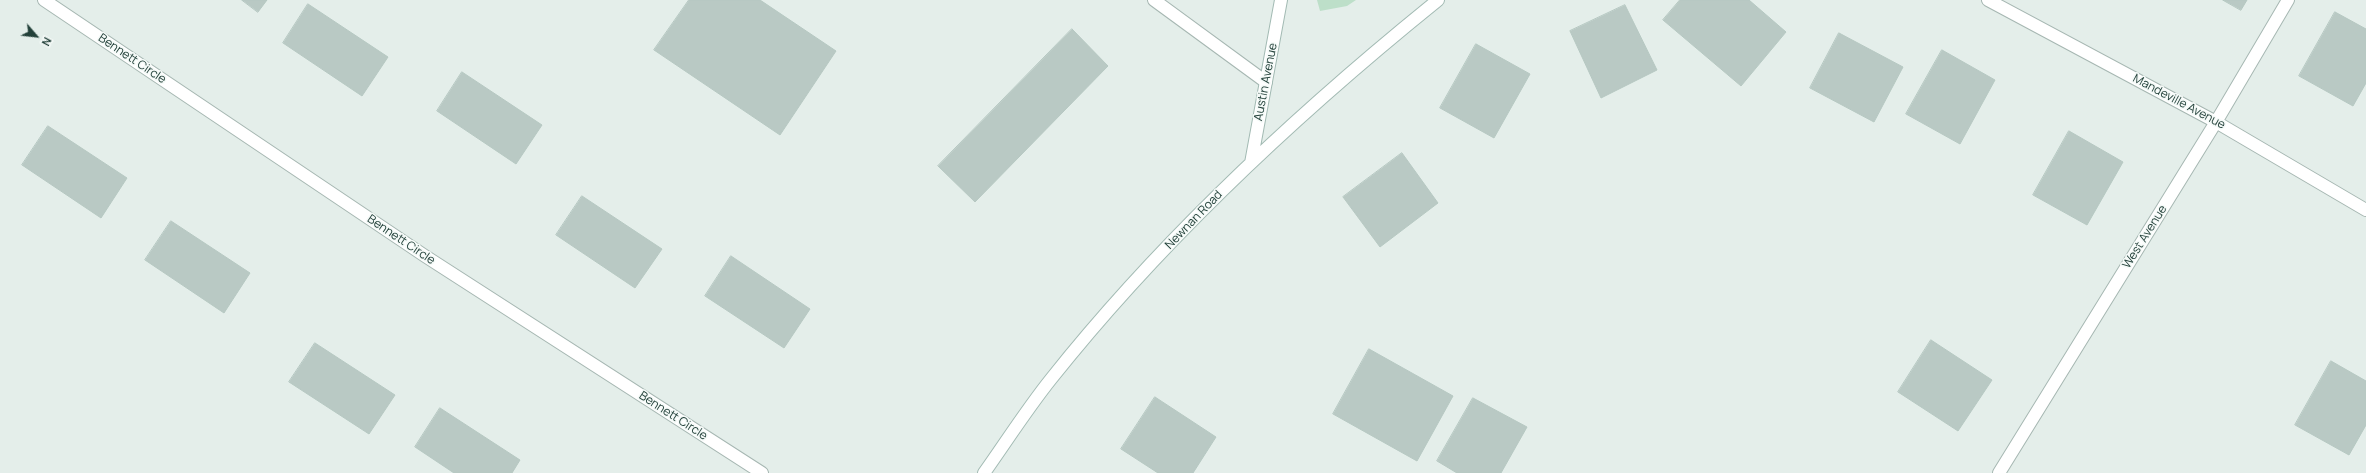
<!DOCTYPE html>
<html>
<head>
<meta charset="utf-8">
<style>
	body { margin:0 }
	#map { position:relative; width:2366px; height:473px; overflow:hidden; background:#e4eeea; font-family:Manrope,sans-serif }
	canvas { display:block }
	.north { position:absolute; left:16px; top:16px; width:40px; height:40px; -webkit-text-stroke:3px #f5faf8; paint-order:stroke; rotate:118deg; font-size:11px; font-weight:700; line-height:16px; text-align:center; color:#23413a }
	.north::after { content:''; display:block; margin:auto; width:14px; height:18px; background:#23413a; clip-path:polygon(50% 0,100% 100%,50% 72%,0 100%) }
</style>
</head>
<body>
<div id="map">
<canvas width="2366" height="473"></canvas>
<div class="north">N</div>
</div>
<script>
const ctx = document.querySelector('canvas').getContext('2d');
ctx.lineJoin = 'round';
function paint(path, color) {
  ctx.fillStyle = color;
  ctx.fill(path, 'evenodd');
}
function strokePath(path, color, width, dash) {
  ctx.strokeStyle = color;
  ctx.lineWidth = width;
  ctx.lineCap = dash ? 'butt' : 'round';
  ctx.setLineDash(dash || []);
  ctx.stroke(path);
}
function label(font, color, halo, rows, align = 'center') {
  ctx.font = font + ' Manrope,sans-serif';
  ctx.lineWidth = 3;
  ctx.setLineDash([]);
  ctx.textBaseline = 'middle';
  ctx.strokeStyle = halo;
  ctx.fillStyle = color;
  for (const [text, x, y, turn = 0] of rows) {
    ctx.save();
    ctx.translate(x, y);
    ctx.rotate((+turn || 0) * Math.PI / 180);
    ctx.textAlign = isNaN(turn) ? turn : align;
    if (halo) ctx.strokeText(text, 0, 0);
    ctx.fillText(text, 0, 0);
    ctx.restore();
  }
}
paint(new Path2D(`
	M1317,0H1356L1347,6L1320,11Z`), '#bddfc9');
const building = new Path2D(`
	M242,0H267L258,12Z
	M689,0H760L836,51L780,135L654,50Z
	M1680,0H1749L1786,32L1741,86L1663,20Z
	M2223,0H2247L2241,10Z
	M308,4L388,57L362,96L283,43Z
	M1625,5L1657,70L1601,98L1570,31Z
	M2335,12L2366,29V83L2353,106L2299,76Z
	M1072,29L1108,66L975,202L938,166Z
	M1839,33L1903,67L1874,122L1810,88Z
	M1476,44L1530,74L1494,138L1440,108Z
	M1942,50L1995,80L1960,144L1906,114Z
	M462,72L542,125L516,164L437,111Z
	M48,126L127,178L101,218L22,165Z
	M2069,131L2123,162L2087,225L2033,195Z
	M1402,153L1438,203L1380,247L1343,197Z
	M582,196L662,249L635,288L556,235Z
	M171,221L250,273L224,313L145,260Z
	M731,256L810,309L784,348L705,296Z
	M1931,340L1992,380L1958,431L1898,392Z
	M315,343L395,395L369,434L289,382Z
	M1369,349L1453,396L1417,461L1333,414Z
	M2331,361L2366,381V425L2349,455L2295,425Z
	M1155,397L1216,437L1193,473H1158L1121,449Z
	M1473,398L1527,427L1501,473H1457L1437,461Z
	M440,408L520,460L512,473H454L415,447Z`);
paint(building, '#b9c9c4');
strokePath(building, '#b6c8c2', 1);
const lane = new Path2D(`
	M1154,0L1266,82`);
const street = new Path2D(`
	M44,0L425,256L762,473
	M1988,0L2216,122L2366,210
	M1999,473L2216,122L2288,0`);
const secondary = new Path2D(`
	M1251,163L1281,0
	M984,473C1006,442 1027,409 1051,379C1163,238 1298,113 1438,0`);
strokePath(lane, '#a6b7b2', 14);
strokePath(street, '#a6b7b2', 14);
strokePath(secondary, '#a2bab3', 14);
strokePath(lane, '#fff', 12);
strokePath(street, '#fff', 12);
strokePath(secondary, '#fff', 12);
label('12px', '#23413a', '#f5faf8', [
	["Bennett Circle",132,59,34],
	["Austin Avenue",1266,82,-79],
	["Mandeville Avenue",2179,102,28],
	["Newnan Road",1194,220,-46],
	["West Avenue",2145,237,-58],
	["Bennett Circle",401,240,34],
	["Bennett Circle",673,416,33]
]);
</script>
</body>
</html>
